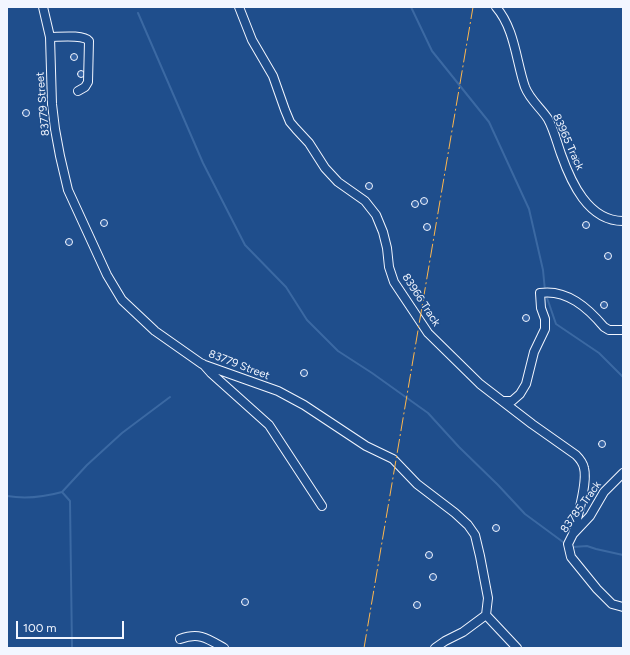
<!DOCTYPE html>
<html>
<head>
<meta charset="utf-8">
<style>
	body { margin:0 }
	#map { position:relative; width:630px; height:655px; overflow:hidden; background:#1f4e8c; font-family:Figtree,sans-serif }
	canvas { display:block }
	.frame { position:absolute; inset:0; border:8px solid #f2f6ff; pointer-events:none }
	.scale { position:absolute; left:16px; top:621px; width:108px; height:18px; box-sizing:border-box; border:2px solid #f2f6ff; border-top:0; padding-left:5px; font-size:12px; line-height:14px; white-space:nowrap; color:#f2f6ff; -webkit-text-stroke:3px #1f4e8c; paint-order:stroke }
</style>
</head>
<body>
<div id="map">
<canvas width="630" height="655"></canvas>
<div class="frame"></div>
<div class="scale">100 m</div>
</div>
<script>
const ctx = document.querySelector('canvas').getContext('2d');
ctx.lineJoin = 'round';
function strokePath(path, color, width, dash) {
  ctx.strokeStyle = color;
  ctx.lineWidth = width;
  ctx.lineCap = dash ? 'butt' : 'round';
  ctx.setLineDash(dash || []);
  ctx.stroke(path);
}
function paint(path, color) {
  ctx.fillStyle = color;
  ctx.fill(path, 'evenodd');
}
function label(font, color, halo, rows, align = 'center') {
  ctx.font = font + ' Figtree,sans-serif';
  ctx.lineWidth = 3;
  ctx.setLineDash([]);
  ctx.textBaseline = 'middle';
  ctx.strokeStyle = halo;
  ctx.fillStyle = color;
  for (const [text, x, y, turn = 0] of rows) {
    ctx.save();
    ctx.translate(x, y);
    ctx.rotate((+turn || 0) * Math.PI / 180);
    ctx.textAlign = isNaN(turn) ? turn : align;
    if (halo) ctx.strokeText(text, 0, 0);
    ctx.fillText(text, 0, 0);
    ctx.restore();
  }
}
strokePath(new Path2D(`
	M411,7L432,51L489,122L529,209L543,270L545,291
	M138,13L203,163L245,245L286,287L307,320L338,351L372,373L428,413L459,447L498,485L525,514L563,542
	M546,295L556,324L599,353L623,377
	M62,492L87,465L122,433L170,397
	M7,496C25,499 44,497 62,492L70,501L72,648
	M573,547L587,546L596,549L623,555`), '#3b69a3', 2);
const building = new Path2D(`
	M70.5 57a3.5 3.5 0 1 1 7 0a3.5 3.5 0 1 1-7 0Z
	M77.5 74a3.5 3.5 0 1 1 7 0a3.5 3.5 0 1 1-7 0Z
	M22.5 113a3.5 3.5 0 1 1 7 0a3.5 3.5 0 1 1-7 0Z
	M572.5 161a3.5 3.5 0 1 1 7 0a3.5 3.5 0 1 1-7 0Z
	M365.5 186a3.5 3.5 0 1 1 7 0a3.5 3.5 0 1 1-7 0Z
	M420.5 201a3.5 3.5 0 1 1 7 0a3.5 3.5 0 1 1-7 0Z
	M411.5 204a3.5 3.5 0 1 1 7 0a3.5 3.5 0 1 1-7 0Z
	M100.5 223a3.5 3.5 0 1 1 7 0a3.5 3.5 0 1 1-7 0Z
	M582.5 225a3.5 3.5 0 1 1 7 0a3.5 3.5 0 1 1-7 0Z
	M423.5 227a3.5 3.5 0 1 1 7 0a3.5 3.5 0 1 1-7 0Z
	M65.5 242a3.5 3.5 0 1 1 7 0a3.5 3.5 0 1 1-7 0Z
	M604.5 256a3.5 3.5 0 1 1 7 0a3.5 3.5 0 1 1-7 0Z
	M600.5 305a3.5 3.5 0 1 1 7 0a3.5 3.5 0 1 1-7 0Z
	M522.5 318a3.5 3.5 0 1 1 7 0a3.5 3.5 0 1 1-7 0Z
	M300.5 373a3.5 3.5 0 1 1 7 0a3.5 3.5 0 1 1-7 0Z
	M598.5 444a3.5 3.5 0 1 1 7 0a3.5 3.5 0 1 1-7 0Z
	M492.5 528a3.5 3.5 0 1 1 7 0a3.5 3.5 0 1 1-7 0Z
	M425.5 555a3.5 3.5 0 1 1 7 0a3.5 3.5 0 1 1-7 0Z
	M429.5 577a3.5 3.5 0 1 1 7 0a3.5 3.5 0 1 1-7 0Z
	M241.5 602a3.5 3.5 0 1 1 7 0a3.5 3.5 0 1 1-7 0Z
	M413.5 605a3.5 3.5 0 1 1 7 0a3.5 3.5 0 1 1-7 0Z`);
paint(building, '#3563a3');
strokePath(building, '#f2f6ff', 1);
const minor = new Path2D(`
	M43,7L50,37L52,104L55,129L60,156L68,190L107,275L122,300L155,331L202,364L278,391L304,405L366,446L393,459L417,484L455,513L468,525L475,535L480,556L488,598L486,615
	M239,7L252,40L273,76L285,110L290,122L296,129L309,143L325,168L338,182L365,201L376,215L383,232L387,248L389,267L394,282L428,333L480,384L532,424L576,455C580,459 583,463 584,468C588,483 577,518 573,534
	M496,7C515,29 516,61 525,87C530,100 541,108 548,119C554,130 557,143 561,154C571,182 588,221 623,221
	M50,37C59,37 83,34 89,41L88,82L85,87L78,91
	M203,364L211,373L269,425L322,506
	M503,401H512L520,394L526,384L534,352L545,329V319L541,308L540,293C567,289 588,308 604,327L609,330H623
	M623,473L604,492L590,516L573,534L568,544L571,557L597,589L612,604L623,607
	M486,615L517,648
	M180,639C199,632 207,638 224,648
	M435,648L445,641L463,632L486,615`);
strokePath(minor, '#f2f6ff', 10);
strokePath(minor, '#1f4e8c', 8);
strokePath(new Path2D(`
	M364,648L473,7`), '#ffb74d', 1, [14, 3, 2, 3]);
label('11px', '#f2f6ff', '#1f4e8c', [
	["83779 Street",43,104,-95],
	["83965 Track",568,142,66],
	["83966 Track",421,300,57],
	["83779 Street",239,365,21],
	["83785 Track",581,507,-54]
]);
</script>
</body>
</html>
